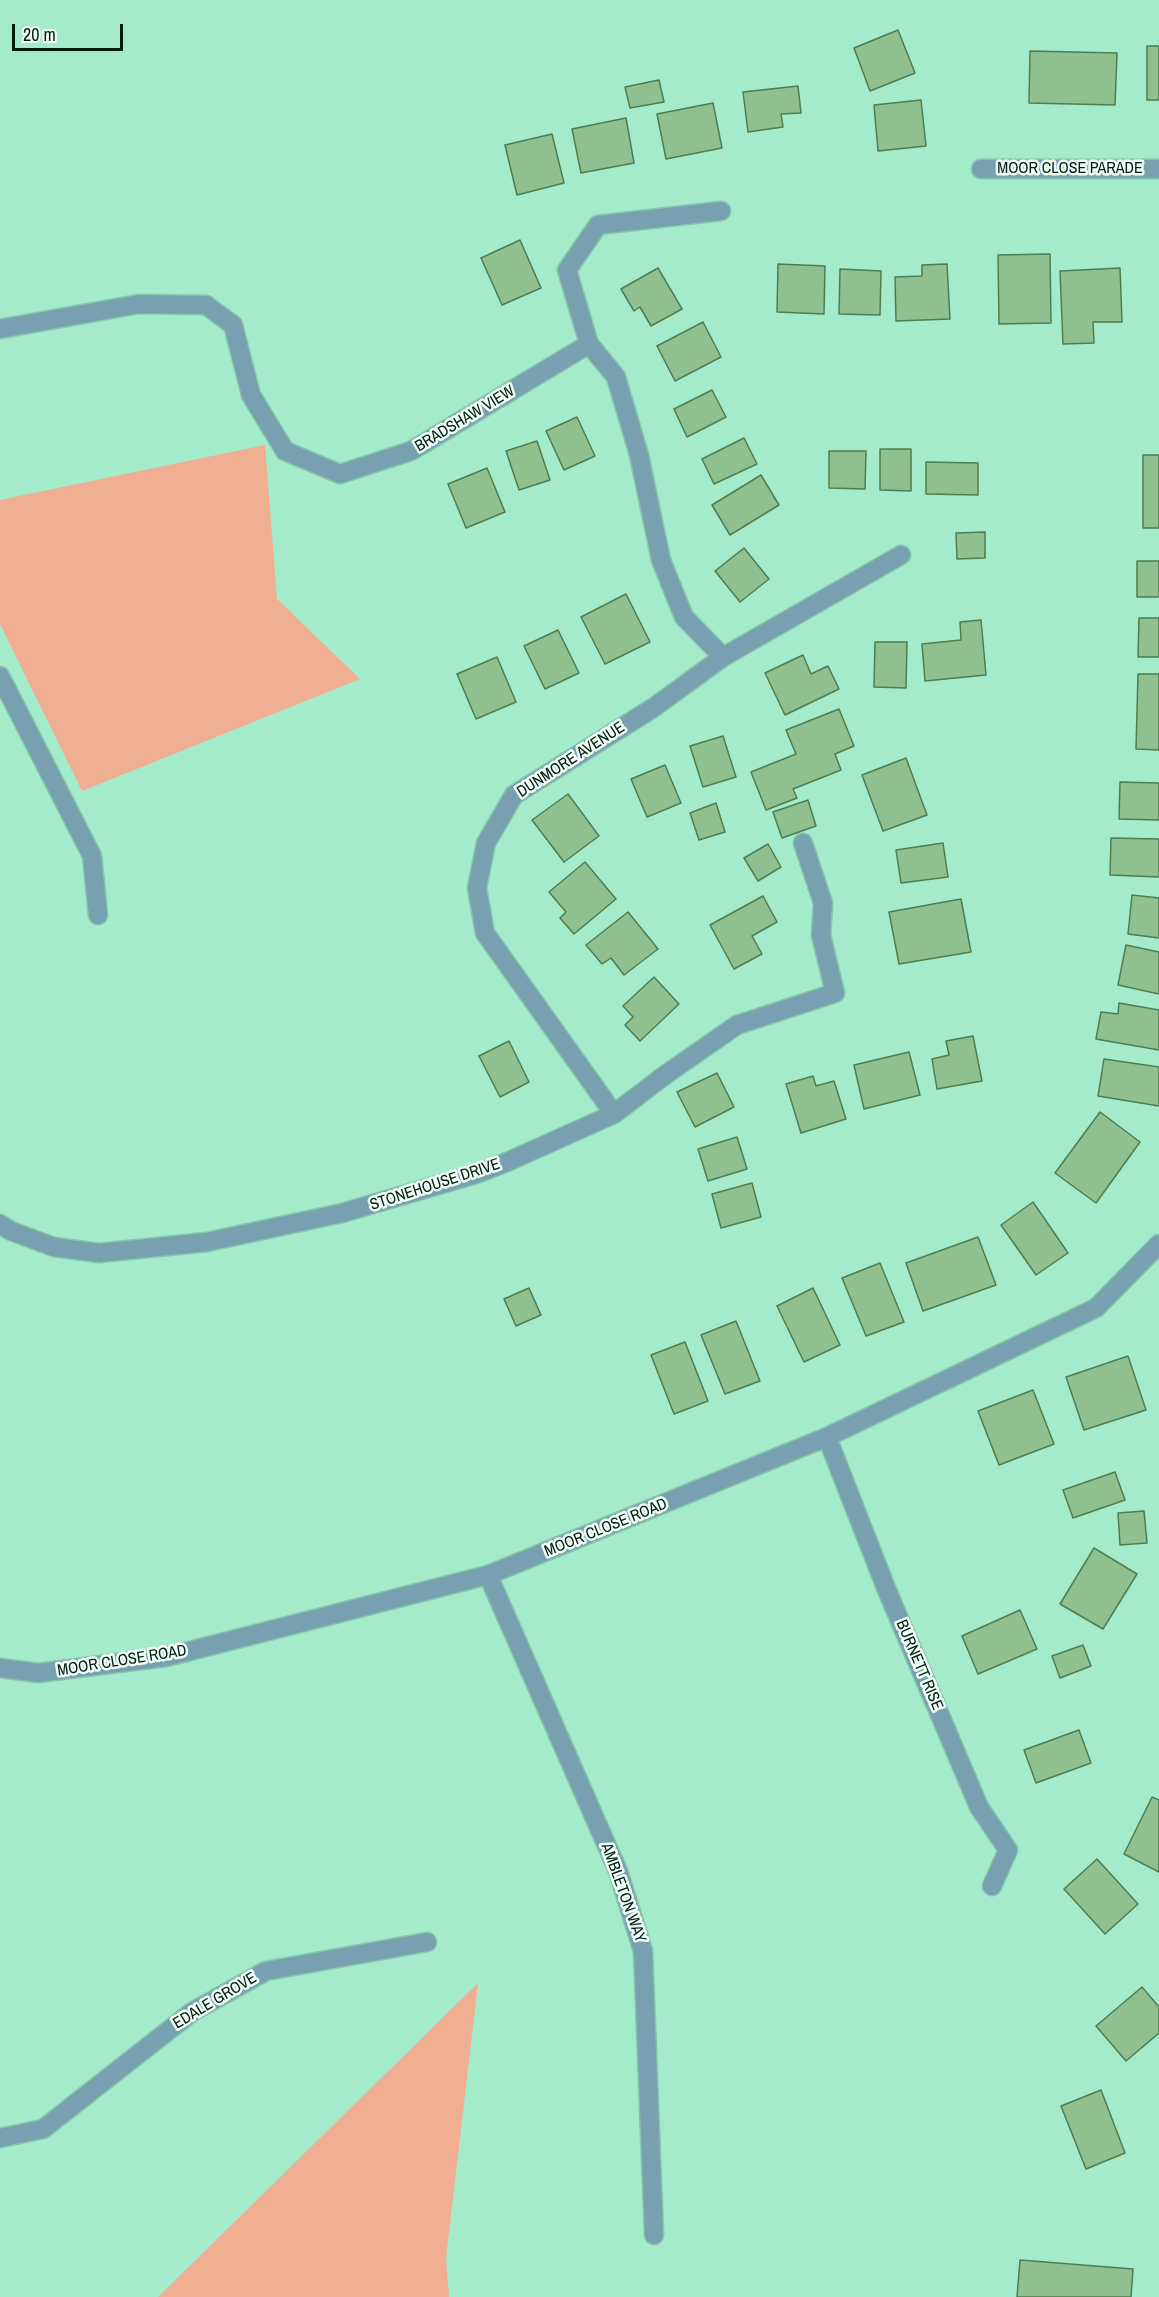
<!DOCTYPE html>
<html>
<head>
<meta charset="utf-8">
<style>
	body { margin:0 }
	#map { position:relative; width:1159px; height:2297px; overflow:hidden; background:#a3ebcb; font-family:"Archivo Narrow",sans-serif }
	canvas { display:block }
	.scale { position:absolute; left:12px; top:24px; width:111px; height:27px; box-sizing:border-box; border:3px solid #001c11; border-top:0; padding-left:8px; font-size:18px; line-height:21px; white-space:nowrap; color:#001c11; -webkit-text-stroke:4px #f0fef7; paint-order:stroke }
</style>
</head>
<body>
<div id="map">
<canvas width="1159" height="2297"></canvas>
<div class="scale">20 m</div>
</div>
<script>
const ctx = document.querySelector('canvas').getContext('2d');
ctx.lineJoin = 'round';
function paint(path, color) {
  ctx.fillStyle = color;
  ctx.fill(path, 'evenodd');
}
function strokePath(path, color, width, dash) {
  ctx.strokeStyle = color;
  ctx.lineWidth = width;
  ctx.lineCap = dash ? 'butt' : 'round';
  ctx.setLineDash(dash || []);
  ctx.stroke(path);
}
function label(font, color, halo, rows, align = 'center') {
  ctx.font = font + ' "Archivo Narrow",sans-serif';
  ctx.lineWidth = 5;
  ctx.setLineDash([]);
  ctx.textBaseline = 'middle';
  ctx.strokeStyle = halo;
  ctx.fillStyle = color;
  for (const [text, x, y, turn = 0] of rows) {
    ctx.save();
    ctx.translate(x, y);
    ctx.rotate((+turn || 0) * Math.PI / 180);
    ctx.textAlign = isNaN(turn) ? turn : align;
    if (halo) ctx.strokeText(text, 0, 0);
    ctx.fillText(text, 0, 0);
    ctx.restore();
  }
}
paint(new Path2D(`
	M265,445L277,599L360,679L82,791L0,624V500Z
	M478,1983L446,2258L449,2297H158Z`), '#f0af92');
const building = new Path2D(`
	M898,30L915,73L870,91L854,48Z
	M1147,46H1159V100H1147Z
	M1030,51L1117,53L1115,105L1029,103Z
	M659,80L664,102L630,108L625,87Z
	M798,86L801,113L781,114L783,127L748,132L743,92Z
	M921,100L926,146L878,151L874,105Z
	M713,103L722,148L666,159L657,114Z
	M626,118L634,163L581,173L572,129Z
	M552,134L564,183L517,195L505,145Z
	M520,240L541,288L502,305L481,258Z
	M1050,254L1051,323L999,324L998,255Z
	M778,264L825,266L824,314L777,312Z
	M947,264L950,319L896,321L895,277L922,276V265Z
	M658,268L682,309L651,326L640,307L634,311L621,289Z
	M1120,268L1122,322H1093L1094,343L1063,344L1060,271Z
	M840,269L881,271L880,315L839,314Z
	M703,322L721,357L675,381L657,346Z
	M712,390L726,417L687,437L674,409Z
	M577,417L595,456L564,470L546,431Z
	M744,438L757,464L714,484L702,459Z
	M537,441L550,480L519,490L506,451Z
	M880,449H911V491L880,490Z
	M829,451H866L865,489L829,488Z
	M1143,455H1159V528H1143Z
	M926,462L978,463V495L926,494Z
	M487,468L505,512L466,528L448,484Z
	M761,475L779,505L730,535L712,505Z
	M985,532V558L957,559L956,533Z
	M744,548L769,579L740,602L715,571Z
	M1137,561H1159V597H1137Z
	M626,594L650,642L605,664L581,617Z
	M1139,618H1159V657H1138Z
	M981,620L986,675L925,681L922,644L961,640L960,622Z
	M558,630L579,673L545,689L524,646Z
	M875,642H907L906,688L874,687Z
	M803,655L811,674L828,666L839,689L785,715L765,673Z
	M497,657L516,702L476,719L457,674Z
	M1138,674H1159V750L1136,749Z
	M839,709L854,746L835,754L841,770L793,789L797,798L766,810L751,772L796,754L786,730Z
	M723,736L736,777L703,787L690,746Z
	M906,758L927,815L883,831L862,775Z
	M665,765L681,803L647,817L631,779Z
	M1120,782L1159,783V820L1119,819Z
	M568,794L599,836L564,862L532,820Z
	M808,800L816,826L782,838L773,812Z
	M716,803L725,832L699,840L690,813Z
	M1111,838L1159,839V877L1110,875Z
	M943,843L948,877L901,883L896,850Z
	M768,844L781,867L758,881L744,858Z
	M585,862L616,899L574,934L560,918L566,912L549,892Z
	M1132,895L1159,898V938L1128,934Z
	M763,896L777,922L752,936L762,954L734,969L710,925Z
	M961,899L971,952L899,964L889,912Z
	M628,912L658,949L624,975L611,958L602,964L586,945Z
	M1126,945L1159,952V994L1118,985Z
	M654,977L679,1004L640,1041L625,1025L633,1017L623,1006Z
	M1119,1003L1159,1010V1050L1096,1039L1101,1012L1118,1014Z
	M973,1036L982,1081L937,1089L932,1059L949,1055L946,1041Z
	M509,1041L529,1082L500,1097L479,1056Z
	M909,1052L920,1095L864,1109L854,1065Z
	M1104,1059L1159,1067V1106L1098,1096Z
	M717,1073L734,1107L695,1127L677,1092Z
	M813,1076L816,1086L834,1081L846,1119L801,1133L786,1084Z
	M1100,1112L1140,1142L1096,1203L1055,1173Z
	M737,1137L747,1169L708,1181L698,1149Z
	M752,1183L761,1217L721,1228L712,1194Z
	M1033,1202L1068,1253L1036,1275L1001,1225Z
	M978,1237L996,1285L923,1311L906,1263Z
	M880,1263L904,1322L866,1336L842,1278Z
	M529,1288L541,1315L516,1326L504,1299Z
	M813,1288L840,1345L804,1362L777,1306Z
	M736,1321L760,1381L725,1394L701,1335Z
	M685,1342L708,1401L674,1414L651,1355Z
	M1128,1356L1146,1410L1084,1430L1066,1377Z
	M1033,1390L1054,1444L999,1465L978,1411Z
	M1115,1472L1125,1500L1073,1518L1063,1490Z
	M1144,1511L1147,1543L1120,1545L1118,1513Z
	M1094,1548L1137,1574L1103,1629L1060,1604Z
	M1020,1610L1037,1649L978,1674L962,1636Z
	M1083,1645L1091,1666L1060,1678L1052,1656Z
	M1079,1730L1091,1763L1036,1783L1024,1750Z
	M1152,1797L1159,1800V1872L1124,1854Z
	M1097,1859L1138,1904L1105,1934L1064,1889Z
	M1142,1987L1159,2007V2033L1126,2061L1096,2026Z
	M1101,2090L1125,2153L1086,2169L1061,2106Z
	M1020,2260L1133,2269L1131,2297H1017Z`);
paint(building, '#8fc090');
strokePath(building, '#4f7d50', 1.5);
const minor = new Path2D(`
	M981,169H1159
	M721,211L598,225L567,270L589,344L616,377L639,455L661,560L684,617L723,657
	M0,329L139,304L206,305L233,325L251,395L285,451L340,474L411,451L589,344
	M0,676L92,856L98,915
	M614,1114L485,933L477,888L486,843L514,795L653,708L723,657L901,555
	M0,1224L11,1231L54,1247L99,1253L207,1242L342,1213L476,1174L507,1162L614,1114L665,1075L737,1025L835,993L821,935L823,903L803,843
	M827,1437L886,1588L979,1807L1008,1850L992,1886
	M488,1575L618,1871L643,1951L654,2235
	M0,1668L38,1673L166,1657L488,1575L827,1437L1096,1308L1159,1244
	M0,2138L43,2129L192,2012L266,1971L427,1942`);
strokePath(minor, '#86c6aa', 21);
strokePath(minor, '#77a0b1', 18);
label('16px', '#001c11', '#f0fef7', [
	["MOOR CLOSE PARADE",1070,169],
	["BRADSHAW VIEW",465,419,-31],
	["DUNMORE AVENUE",571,760,-33],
	["STONEHOUSE DRIVE",435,1185,-18],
	["MOOR CLOSE ROAD",606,1528,-22],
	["MOOR CLOSE ROAD",122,1661,-9],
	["BURNETT RISE",919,1665,67],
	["AMBLETON WAY",623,1893,70],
	["EDALE GROVE",215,2001,-31]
]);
</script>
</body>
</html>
